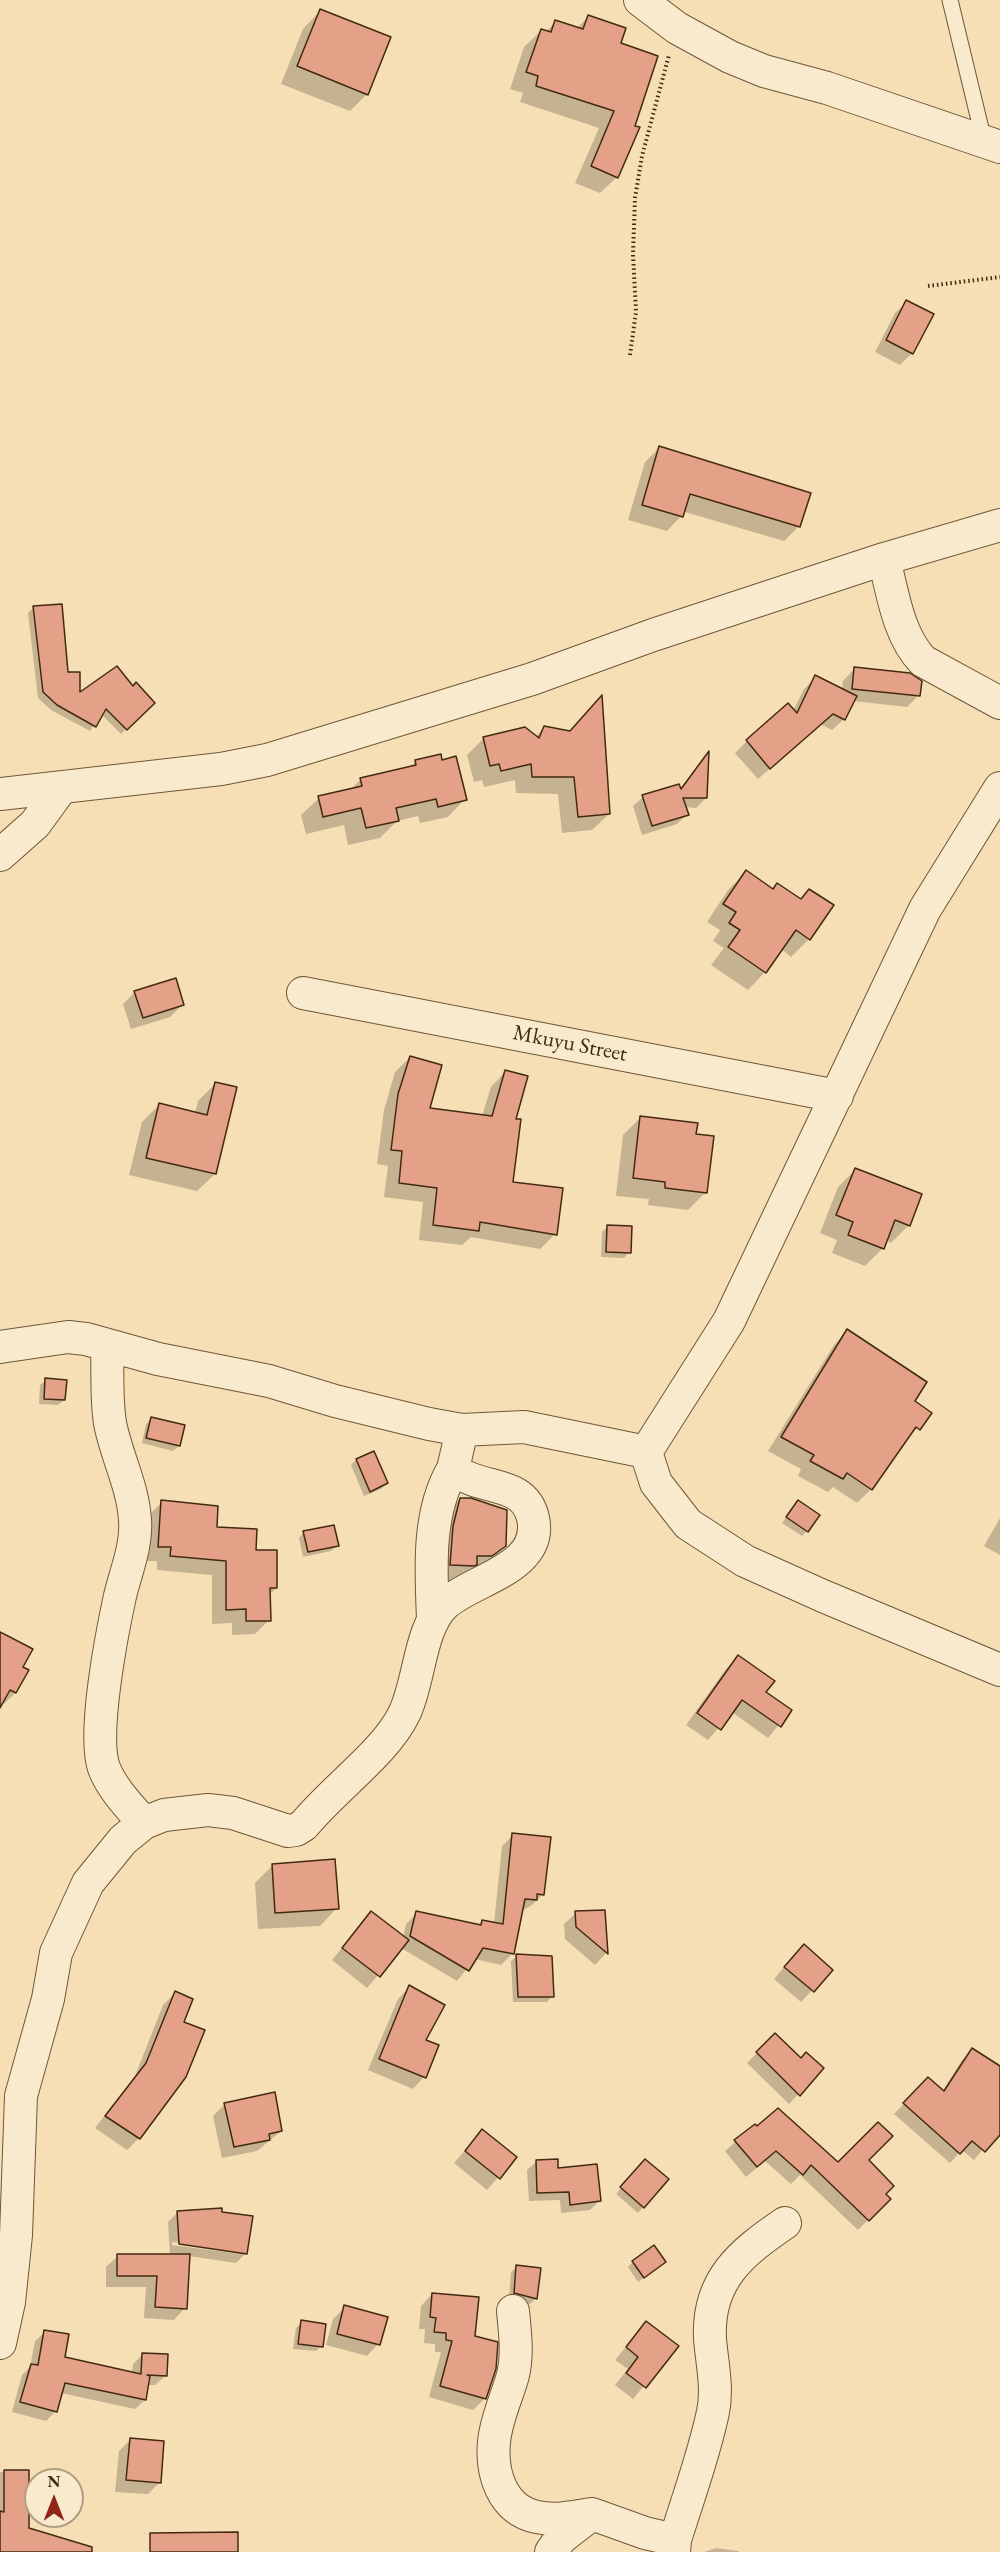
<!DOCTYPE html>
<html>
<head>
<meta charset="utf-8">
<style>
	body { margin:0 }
	#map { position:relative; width:1000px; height:2552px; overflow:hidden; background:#f6dfb4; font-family:"EB Garamond",serif }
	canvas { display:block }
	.north { position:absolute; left:24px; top:2468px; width:60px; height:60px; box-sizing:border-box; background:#f9eace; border:2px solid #b09d82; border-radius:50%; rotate:0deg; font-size:16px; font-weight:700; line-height:24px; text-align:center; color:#422a10 }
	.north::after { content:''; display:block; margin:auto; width:21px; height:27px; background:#8f2418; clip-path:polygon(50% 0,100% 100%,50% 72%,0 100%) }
</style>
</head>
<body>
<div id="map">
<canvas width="1000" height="2552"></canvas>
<div class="north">N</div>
</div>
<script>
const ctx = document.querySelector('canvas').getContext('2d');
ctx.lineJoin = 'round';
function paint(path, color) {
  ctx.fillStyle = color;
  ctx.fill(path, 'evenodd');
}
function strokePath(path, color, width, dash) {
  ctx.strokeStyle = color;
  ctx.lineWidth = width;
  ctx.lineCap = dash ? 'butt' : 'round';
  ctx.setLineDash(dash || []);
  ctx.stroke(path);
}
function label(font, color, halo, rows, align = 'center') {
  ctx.font = font + ' "EB Garamond",serif';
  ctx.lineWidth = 5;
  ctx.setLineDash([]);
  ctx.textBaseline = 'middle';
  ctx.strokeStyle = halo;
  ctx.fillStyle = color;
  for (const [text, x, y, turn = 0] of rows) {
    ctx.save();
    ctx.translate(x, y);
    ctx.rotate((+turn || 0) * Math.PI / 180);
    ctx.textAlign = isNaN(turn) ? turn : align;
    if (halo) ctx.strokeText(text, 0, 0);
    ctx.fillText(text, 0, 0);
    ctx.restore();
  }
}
paint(new Path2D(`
	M320,11L367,94L350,111L281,84L303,29Z
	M588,17L619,44L617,177L600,193L575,183L599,128L520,102L523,93L510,89L524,47L541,31L545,32L556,22L577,28Z
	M907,302L912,353L900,365L875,352L895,313Z
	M660,447L799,526L784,541L685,512L667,531L628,520L645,462Z
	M34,607L78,695L132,688L153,703L121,734L101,714L90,731L51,710L38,698L28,613Z
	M854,669L919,695L907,707L853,701L844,719L832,730L820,724L758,779L735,753L747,741L793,711L804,689L816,677L842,690L843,681Z
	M545,727L609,814L592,830L562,833L558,794L516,793L515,780L484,787L482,780L474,782L467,755L484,738L535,737Z
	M707,755L706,798L696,808L685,807L687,814L677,824L642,835L633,806L643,797L679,790Z
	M416,761H441L465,799L448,817L420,823L418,816L397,821L380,838L348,845L344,825L306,834L301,815L319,798L350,790L361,779L409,768Z
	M746,872L772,890L800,900L809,891V939L791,957L781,949L765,972L748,990L711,965L724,948L713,941L720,930L707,922L728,890Z
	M135,992L182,1005L170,1017L131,1029L123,1004Z
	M410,1057L428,1109L482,1116L491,1087L505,1072L514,1120L511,1183L555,1234L540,1249L471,1237L462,1245L419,1240L423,1202L384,1197L388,1166L377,1164L384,1110L395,1072Z
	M215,1084V1174L197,1191L129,1175L142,1122L159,1105L195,1113L198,1101Z
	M641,1117L694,1135L705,1193L688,1210L648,1205L649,1199L616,1196L623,1135Z
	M856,1169L909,1225L891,1243L886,1240L883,1248L865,1266L832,1253L837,1240L820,1233L838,1187Z
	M607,1227L629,1252L624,1258L601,1257L602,1232Z
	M847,1331L913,1401L930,1414L904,1442L871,1489L857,1503L833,1487L828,1492L798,1476L801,1469L768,1451L834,1345Z
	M46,1380L64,1400L58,1405L39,1404L40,1385Z
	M152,1418L179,1446L173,1451L142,1443L146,1424Z
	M356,1460L387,1483L381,1489L364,1496L351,1465Z
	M460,1499L505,1546L487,1564L458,1582H433L443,1517Z
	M798,1501L807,1531L802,1536L782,1523Z
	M162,1502L215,1528L254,1552L276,1588L269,1595V1620L255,1634L232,1635V1623L212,1624V1575L157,1570V1561H144L148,1516Z
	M1000,1518V1555L984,1546Z
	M304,1532L337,1545L331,1551L303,1557L299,1538Z
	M0,1634L21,1667L15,1693L4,1704L0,1702Z
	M738,1657L764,1692L790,1711L768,1738L732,1712L708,1740L686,1725L726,1669Z
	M513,1835L543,1894L532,1905L522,1911L512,1954L501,1965L475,1959L457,1981L401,1948L367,1988L332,1960L371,1913L403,1937L406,1924L417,1913L477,1926L482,1921L494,1924L502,1846Z
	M273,1865L337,1908L320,1926L258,1929L255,1883Z
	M604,1911L606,1953L595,1965L565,1939L564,1924L576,1913Z
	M517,1956L552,1996L547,2002H513L511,1961Z
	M792,1958L831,1970L801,2002L774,1979Z
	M409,1987L424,2041V2077L413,2089L368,2070L398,1999Z
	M175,1993L139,2138L127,2150L95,2128L135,2076L163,2005Z
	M775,2035L800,2060L822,2068L789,2104L747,2063Z
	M972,2050L1000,2072V2129L974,2160L962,2150L950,2163L894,2114L928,2079L942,2092L962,2060Z
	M225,2104L281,2131L257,2151L222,2158L213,2116Z
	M754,2126L838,2164L866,2160L884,2194L889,2199L858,2230L800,2175L791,2184L765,2161L746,2177L725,2151Z
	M482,2131L515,2158L487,2190L454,2163Z
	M537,2161L557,2170L600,2200L590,2210L561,2213L560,2200L529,2201L527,2170Z
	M640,2166L667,2179L638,2213L616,2194Z
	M178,2212L246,2253L236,2263L189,2256L185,2308L174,2320L144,2318L146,2287H106V2267L118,2256H170L168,2222ZM172,2242L240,2251V2254L172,2245Z
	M633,2262H664L638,2282L628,2267Z
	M517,2267L536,2298L530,2304L509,2299L511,2272Z
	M432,2294L473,2337L485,2398L473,2410L429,2397L441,2352H435V2344L424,2343L425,2329H419L421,2306Z
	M345,2307L378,2344L367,2356L326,2345L333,2319Z
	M302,2322L321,2346L316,2351L293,2349L296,2328Z
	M646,2323L676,2346L633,2399L615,2385L628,2369L615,2360Z
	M45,2332L64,2358L132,2373L133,2364L143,2354L165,2376L155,2385H147L145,2400L135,2409L61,2393L55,2412L46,2421L12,2412L22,2375L30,2367L35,2341Z
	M130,2440L160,2482L148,2494L115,2492L119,2451Z
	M0,2472H27L28,2529L68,2552H0Z
	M716,2548L738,2551L739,2552H704Z`), '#0003');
const building = new Path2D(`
	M320,9L391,37L368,95L297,66Z
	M588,15L626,28L621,43L658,56L635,126L640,127L618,178L591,166L614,111L536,86L538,76L526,72L541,29L551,32L555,20L583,29Z
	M906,300L934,314L913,354L886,340Z
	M659,446L811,493L800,527L690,494L683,517L642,505Z
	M62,604L68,672H80V692L117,666L133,686L136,682L155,703L127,730L106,709L96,727L57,705L43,692L33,606Z
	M854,667L910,673L922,681L920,696L852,689Z
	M815,675L857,696L845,720L833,714L770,769L746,740L788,703L797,713Z
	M602,695L610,814L578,817L574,777H532L531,764L501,771L499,764L490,766L483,737L525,727L539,738L544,726L570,731Z
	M709,751L707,798H683L689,815L652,826L642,795L679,784L681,789Z
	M441,754L442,760L456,756L467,800L438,807L436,799L396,808L399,821L366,828L361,808L323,817L318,796L362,786L360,778L416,765L415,760Z
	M746,870L773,889L777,883L801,899L809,889L834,905L810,940L796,930L766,973L728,947L740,930L729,923L736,912L723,904Z
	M176,978L184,1005L143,1018L134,991Z
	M410,1056L442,1065L430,1108L492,1116L505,1070L528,1076L516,1119H521L513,1182L563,1188L557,1235L480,1222L479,1231L433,1225L437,1188L399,1183L402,1151L391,1150L398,1094Z
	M215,1082L237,1087L216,1174L146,1158L159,1103L207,1115Z
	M640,1116L698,1123L696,1134L714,1136L707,1193L665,1188V1182L633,1178Z
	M855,1168L922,1194L910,1226L895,1220L884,1249L848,1235L853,1222L836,1215Z
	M607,1225L632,1226L631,1253L606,1252Z
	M847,1329L927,1382L915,1401L932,1413L920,1430L916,1427L872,1490L847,1473L843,1479L810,1461L814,1455L781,1437Z
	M45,1378L67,1380L65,1400L44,1399Z
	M151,1417L185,1425L180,1446L146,1438Z
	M374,1451L388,1483L370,1492L356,1459Z
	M460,1498H471L507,1510L506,1546L492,1556H477V1565L474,1566L450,1565L453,1526Z
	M161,1500L218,1506L217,1527L257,1529L256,1550H277V1588H270L271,1621H246V1609L226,1610V1561L170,1556L171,1547H158Z
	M798,1500L820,1515L808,1532L786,1517Z
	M334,1525L339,1546L308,1552L303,1531Z
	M0,1632L33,1649L23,1667L29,1670L16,1693L10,1690L0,1708Z
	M738,1655L775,1681L766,1692L792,1710L781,1727L742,1700L721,1730L697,1713Z
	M512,1833L551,1837L544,1895L537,1894V1900L525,1899L514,1954L483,1948L469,1971L410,1936L416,1911L481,1925L482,1920L503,1924Z
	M335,1859L339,1909L275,1913L272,1864Z
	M605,1910L608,1954L576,1927L575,1911Z
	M371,1911L409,1940L380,1977L342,1948Z
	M804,1944L833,1970L814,1992L784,1967Z
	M516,1954L552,1956L554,1997H518Z
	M409,1985L445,2005L426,2040L439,2045L426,2078L379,2059Z
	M175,1991L193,1999L184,2022L205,2030L186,2077L140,2139L105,2116L146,2063Z
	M775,2033L801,2058L806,2052L824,2068L800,2096L756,2052Z
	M972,2048L1000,2066V2135L985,2152L972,2141L960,2154L903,2103L928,2077L944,2091Z
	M275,2092L282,2131L269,2134L270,2140L234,2147L224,2103Z
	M778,2108L838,2162L878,2122L893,2136L869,2160L894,2186L886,2194L891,2199L869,2221L811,2165L803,2175L776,2151L757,2167L734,2140L755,2124L757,2126Z
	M482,2129L517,2157L500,2179L465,2151Z
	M558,2159V2168L597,2164L601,2201L570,2205L569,2192L537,2193L536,2160Z
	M645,2159L669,2179L644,2208L620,2187Z
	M222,2208V2212L253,2216L247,2254L179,2244L177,2211Z
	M654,2245L666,2262L644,2278L632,2261Z
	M117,2254H190L187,2309L155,2307L157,2276H117Z
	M516,2265L541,2268L537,2299L514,2293Z
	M432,2293L479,2297L475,2336L498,2342L496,2369L486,2399L440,2386L452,2341L446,2340V2333L434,2332L436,2318L430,2317Z
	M344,2305L388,2317L380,2345L337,2334Z
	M301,2320L326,2324L323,2347L298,2344Z
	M646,2321L679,2346L646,2388L626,2373L638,2357L626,2347Z
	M44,2330L69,2334L65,2357L141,2374L142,2353L168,2354L167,2376L147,2375L150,2376L146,2400L65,2383L57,2412L20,2402L31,2364L38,2365Z
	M130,2438L164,2441L161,2483L126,2480Z
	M4,2470H29V2528L92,2547V2552H0V2511L4,2512Z
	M238,2532V2552H150V2533Z`);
paint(building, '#e5a088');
strokePath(building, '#422a10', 1.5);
const lane = new Path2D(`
	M950,0L984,141`);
const street = new Path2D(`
	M640,0L677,28L730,57L764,71L827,88L1000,147
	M884,559C893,594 898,635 923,661L1000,703
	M1000,788L925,909L729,1321L646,1452L656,1483L688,1524L745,1561L823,1596L1000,1670
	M0,794L221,769L267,760L532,679L653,635L884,559L1000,525
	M0,855L35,824L62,787
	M303,993L837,1096
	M107,1345C108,1370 106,1398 110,1423C116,1455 133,1486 135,1520C137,1546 126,1571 120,1596C112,1633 92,1734 104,1768C112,1789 130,1807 144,1823
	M0,1347L68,1337L86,1339L158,1359L269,1381L335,1401L429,1424L462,1430L524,1427L646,1452
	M433,1619C431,1570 427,1513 453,1469
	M513,2311C515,2333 518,2354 513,2375C507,2397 496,2419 494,2442C491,2473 502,2510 537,2517C555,2521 574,2517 592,2514
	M0,2343L9,2302L16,2235L21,2096L48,1999L56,1953L88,1883L123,1840L144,1823L164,1815L208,1810L233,1813L288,1831L296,1830L304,1825C332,1790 386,1752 404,1714C420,1682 419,1628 445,1604C473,1579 544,1568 533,1518C524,1479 482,1492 453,1469L462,1430
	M551,2552L561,2538L592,2514L645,2533L675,2540
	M674,2552L675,2540C688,2498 704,2455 713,2412C718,2388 712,2363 710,2339C707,2280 741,2253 785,2223`);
strokePath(lane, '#6f5739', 17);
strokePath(street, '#6f5739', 34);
strokePath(new Path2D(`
	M928,286L1000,277
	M630,355L636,312L633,254L635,198L642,156L669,55`), '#422a10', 4, [1.5, 3]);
strokePath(lane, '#f9eace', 15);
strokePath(street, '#f9eace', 32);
label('22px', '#422a10', '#f9eace', [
	["Mkuyu Street",570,1044,11]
]);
</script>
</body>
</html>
